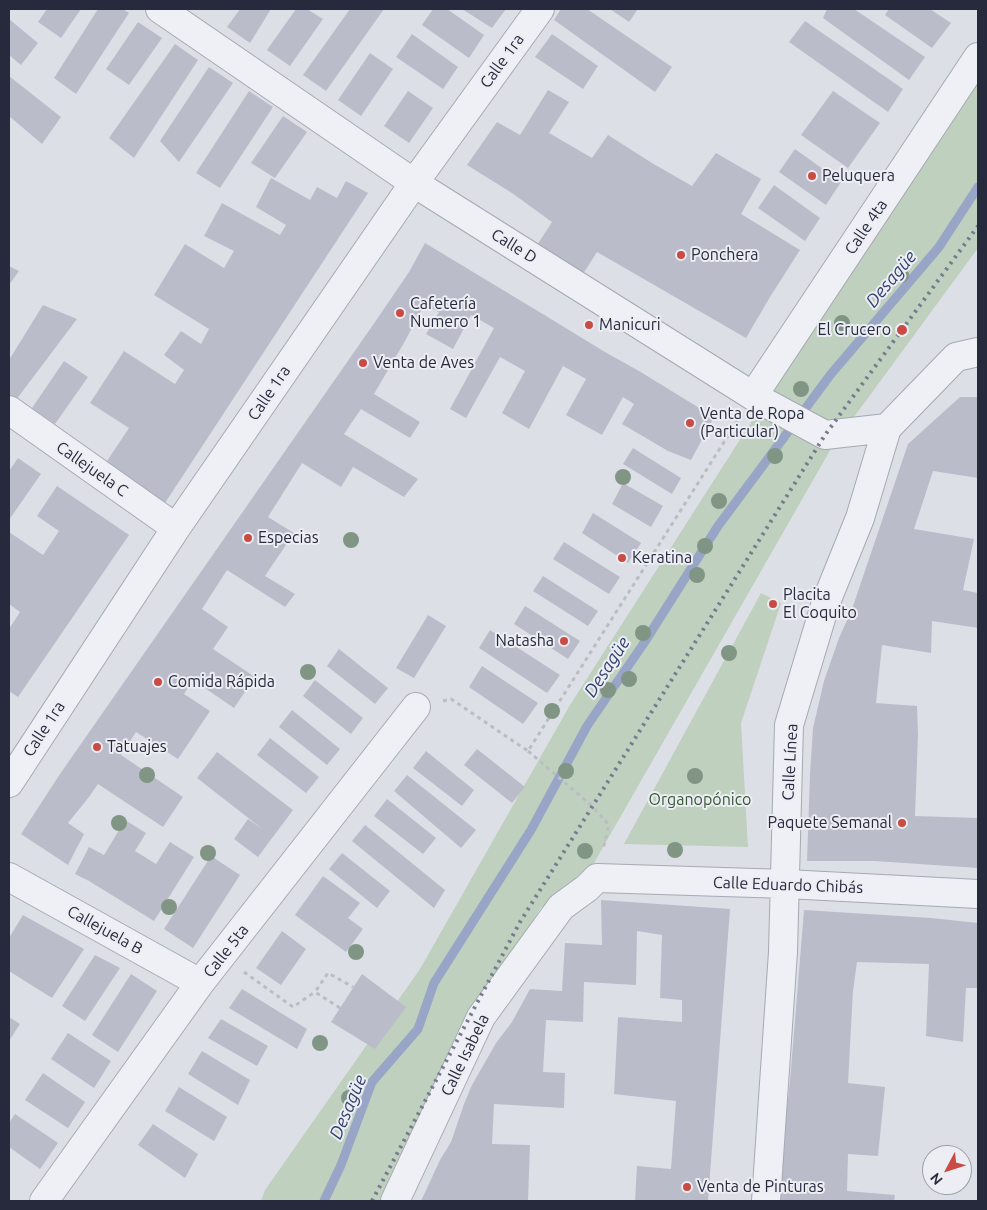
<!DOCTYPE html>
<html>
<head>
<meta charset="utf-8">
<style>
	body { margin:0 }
	#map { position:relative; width:987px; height:1210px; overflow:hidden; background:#dddfe6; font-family:Ubuntu,sans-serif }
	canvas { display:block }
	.frame { position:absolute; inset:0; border:10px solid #272a3d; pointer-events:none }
	.north { position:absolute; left:922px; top:1145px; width:50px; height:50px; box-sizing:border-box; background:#eceef4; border:1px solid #9da0ab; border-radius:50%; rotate:230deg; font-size:14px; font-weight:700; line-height:20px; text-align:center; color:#272a3d }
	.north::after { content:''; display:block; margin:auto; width:18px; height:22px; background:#ca4b44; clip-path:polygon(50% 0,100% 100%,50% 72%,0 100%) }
</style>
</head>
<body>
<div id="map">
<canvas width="987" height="1210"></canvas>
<div class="frame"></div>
<div class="north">N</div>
</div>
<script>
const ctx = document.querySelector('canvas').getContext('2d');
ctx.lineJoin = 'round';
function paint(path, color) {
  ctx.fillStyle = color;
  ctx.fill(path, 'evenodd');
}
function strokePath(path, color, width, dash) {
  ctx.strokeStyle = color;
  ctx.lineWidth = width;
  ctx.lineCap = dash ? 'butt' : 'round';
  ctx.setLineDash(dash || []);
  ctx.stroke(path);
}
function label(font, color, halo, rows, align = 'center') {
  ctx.font = font + ' Ubuntu,sans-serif';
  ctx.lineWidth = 4;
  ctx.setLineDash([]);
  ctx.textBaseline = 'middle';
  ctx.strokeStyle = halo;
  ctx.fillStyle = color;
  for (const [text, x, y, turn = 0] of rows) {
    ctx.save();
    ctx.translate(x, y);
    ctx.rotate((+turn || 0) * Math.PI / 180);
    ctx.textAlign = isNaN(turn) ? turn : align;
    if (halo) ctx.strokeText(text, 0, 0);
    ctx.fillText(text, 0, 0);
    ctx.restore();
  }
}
paint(new Path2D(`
	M978,68V248L832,447L594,863L540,909L481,1006L382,1201H261L265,1190L420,969L570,705Z
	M761,593L781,603L741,723L748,847L624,844Z`), '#bfd0be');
strokePath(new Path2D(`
	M324,1201L341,1165L372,1082L418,1029L434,983L531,830L587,726L644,643L718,526L831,374L939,247L978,187`), '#98a5c6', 9);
paint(new Path2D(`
	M47,9H81L61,38L38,22Z
	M98,9H123L129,13L76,94L54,78Z
	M240,9H271L250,43L227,27Z
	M296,9H307L323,19L290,66L267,50Z
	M350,9H384L326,91L303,75Z
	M433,9H447L484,35L469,58L422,25Z
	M462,9H506L492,28Z
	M561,9H587L672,67L655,92L554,20Z
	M610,9H638L629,22Z
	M827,9H854L925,57L909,80L823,18Z
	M889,9H930L951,23L932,48L885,15Z
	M9,19L38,43L21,65L9,55Z
	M805,21L903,89L888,112L789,42Z
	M138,22L162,38L129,85L106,69Z
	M412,34L458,67L443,89L396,57Z
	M552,34L598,66L583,89L535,57Z
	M175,44L198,60L134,158L109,138Z
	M370,53L393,69L361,116L338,100Z
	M209,67L233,83L179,162L160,141Z
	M9,76L61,117L42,144L9,116Z
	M548,90L569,102L549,133L592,158L608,135L652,163L692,186L716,153L761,179L741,214L800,250L770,297L746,338L597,252L576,285L530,256L552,222L512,193L467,165L497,122L520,135Z
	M249,91L273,107L220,188L196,173Z
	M408,91L433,108L409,143L384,126Z
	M833,91L880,123L848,168L801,135Z
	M283,116L307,132L275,178L251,163Z
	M795,149L841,182L826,205L779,172Z
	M271,178L310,200L317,187L337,198L346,181L368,193L165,503L105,464L129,428L90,403L124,351L175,384L184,370L164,355L181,331L201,344L209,329L154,295L185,244L224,268L234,251L204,236L222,203L280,235L286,225L256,207Z
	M774,185L820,218L805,241L758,208Z
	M425,243L551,319L605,352L639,371L714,417L691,460L668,451L622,424L634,404L623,397L602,435L566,415L586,379L563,366L529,429L502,413L525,371L500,357L466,418L450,409L494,328L471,315L453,349L426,334L439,312L424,305L405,341L374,394L420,422L410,438L361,409L344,434L418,479L404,497L353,467L341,487L302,463L268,517L294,533L265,576L295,594L285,607L227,570L202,609L228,627L213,649L255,677L234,708L193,680L184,694L210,711L178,759L136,732L121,755L183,797L163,827L98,784L89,797L68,823L84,834L68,865L21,834L60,774L375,322L409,272Z
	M9,266L19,271L9,285Z
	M43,305L77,319L16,400L9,395V360Z
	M64,361L88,377L55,424L32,408Z
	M960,397H978V478L933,471L914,529L974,539L963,590L978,593V628L932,621L931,653L882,645L876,703L917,706L918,735L915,816L978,818V868L875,861H807L810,774L813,728L824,681L839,638L852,609L908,444Z
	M633,448L681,478L672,494L623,464Z
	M18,458L41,474L9,520V471Z
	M623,483L663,506L651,527L612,504Z
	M57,486L129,535L18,697L9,691V629L20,612L9,604V532L43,555L59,531L37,516Z
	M593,513L641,543L628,563L582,533Z
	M564,542L620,577L609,594L553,559Z
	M543,576L598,611L588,626L533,591Z
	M525,606L580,641L568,659L514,624Z
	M428,615L446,626L414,678L396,668Z
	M490,630L560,675L547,693L479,648Z
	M339,649L388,688L375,704L327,666Z
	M482,666L538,703L523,724L469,687Z
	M315,680L363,718L351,734L303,696Z
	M292,710L340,749L327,765L279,727Z
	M270,738L319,777L306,793L257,755Z
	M477,749L525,787L512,803L464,765Z
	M426,751L474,790L462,806L413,768Z
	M217,752L293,810L258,857L234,839L248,819L265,831L197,778Z
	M407,775L476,830L461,848L394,791Z
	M387,799L436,838L423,854L374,816Z
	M125,820L146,833L135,851L156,864L170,842L194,857L154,921L89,881L75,874L89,847L104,855Z
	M365,825L445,890L434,908L352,841Z
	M342,853L390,891L377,908L329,869Z
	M211,856L240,875L193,948L164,929Z
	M323,876L360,903L348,918L363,929L346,952L295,915Z
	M601,900L730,909L708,1201H635L637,1166L671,1169L676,1101L614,1094L618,1017L682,1022V1000L660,998L662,935L637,931L636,985L584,982L583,1022L546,1020L543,1072L565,1073L564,1108L494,1104L492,1144L530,1145L528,1201H421L440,1160L451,1142L464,1104L472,1085L496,1043L512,1022L530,989L562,991L565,943L602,945Z
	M804,910L931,918L978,923V988H966L963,1042L926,1036L929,964L857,962L853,991L848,1083L885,1087L878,1156L848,1154L847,1191L895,1195L894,1201H778L784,1151L786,1117L790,1081Z
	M23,915L84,949L52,998L9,971V938Z
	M282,931L306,949L281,985L256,968Z
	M95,955L120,968L85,1021L62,1006Z
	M131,974L157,991L118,1052L92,1035Z
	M362,974L406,1007L375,1049L331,1022Z
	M242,989L307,1029L297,1049L229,1008Z
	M9,1017L20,1024L9,1041Z
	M221,1019L268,1046L257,1066L208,1038Z
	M68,1033L111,1061L94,1088L51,1059Z
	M202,1051L250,1080L238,1105L188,1074Z
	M43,1073L85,1102L68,1128L25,1100Z
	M179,1087L227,1117L214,1141L165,1111Z
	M15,1114L58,1143L40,1169L9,1147V1123Z
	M153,1124L198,1154L185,1178L138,1145Z`), '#babdc9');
const minor = new Path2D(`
	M160,9L414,183L753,396L825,435L887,428
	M753,396L978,57
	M9,410L176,528
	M9,783L176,528L414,183L540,9
	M9,877L200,983
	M44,1201L200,983L416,707
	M395,1201L481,1017L561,907L587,888L597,878L786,884L978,894
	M766,1201L783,952L789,725L826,602L860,518L887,428L956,357L978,352`);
strokePath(minor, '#a6a9b3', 30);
strokePath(new Path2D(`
	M443,701L451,699L528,751L738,420
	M528,751L592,806L609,825L603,849
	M244,972L293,1007L315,992
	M340,1008L315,992L328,973L353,987`), '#bbbdc5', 3, [4, 4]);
strokePath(minor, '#eff0f5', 28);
strokePath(new Path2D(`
	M372,1201L520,922L825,435L978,226`), '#777b90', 4, [2.5, 5]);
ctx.fillStyle = '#819585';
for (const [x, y] of [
	[901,275],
	[842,323],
	[801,389],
	[775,456],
	[623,477],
	[719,501],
	[351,540],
	[705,546],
	[697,575],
	[643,633],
	[729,653],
	[308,672],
	[629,679],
	[608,690],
	[552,711],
	[566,771],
	[147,775],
	[695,776],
	[119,823],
	[675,850],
	[585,851],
	[208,853],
	[169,907],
	[356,952],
	[320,1043],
	[349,1098]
]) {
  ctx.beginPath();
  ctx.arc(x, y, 8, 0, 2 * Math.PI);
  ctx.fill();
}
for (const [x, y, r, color] of [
	[812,176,5,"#ca4b44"],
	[681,255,5,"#ca4b44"],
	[400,313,5,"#ca4b44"],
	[589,325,5,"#ca4b44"],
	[902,330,6,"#ca4b44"],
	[363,363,5,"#ca4b44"],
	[690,423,5,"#ca4b44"],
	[248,538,5,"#ca4b44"],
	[622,558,5,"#ca4b44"],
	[773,604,5,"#ca4b44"],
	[564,641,5,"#ca4b44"],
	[158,682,5,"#ca4b44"],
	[97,747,5,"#ca4b44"],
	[902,823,5,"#ca4b44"],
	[687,1187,5,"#ca4b44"]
]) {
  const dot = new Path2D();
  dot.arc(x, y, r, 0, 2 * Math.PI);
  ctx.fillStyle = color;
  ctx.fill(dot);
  strokePath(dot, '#eceef4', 2);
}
label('16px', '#272a3d', '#eceef4', [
	["Calle 1ra",502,61,-54],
	["Calle 4ta",866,227,-56],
	["Calle D",514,246,32],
	["Calle 1ra",269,393,-56],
	["Callejuela C",92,469,35],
	["Calle 1ra",44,729,-57],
	["Calle Línea",790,762,-87],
	["Calle Eduardo Chibás",788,885,2],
	["Callejuela B",105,930,29],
	["Calle 5ta",226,951,-52],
	["Calle Isabela",465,1055,-64]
]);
label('16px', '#272a3d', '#eceef4', [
	["Peluquera",822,176],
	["Ponchera",691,255],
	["Cafetería",410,304],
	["Numero 1",410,322],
	["Manicuri",599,325],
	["El Crucero",891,330,"right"],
	["Venta de Aves",373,363],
	["Venta de Ropa",700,414],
	["(Particular)",700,432],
	["Especias",258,538],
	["Keratina",632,558],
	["Placita",783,595],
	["El Coquito",783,613],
	["Natasha",554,641,"right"],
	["Comida Rápida",168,682],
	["Tatuajes",107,747],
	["Paquete Semanal",892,823,"right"],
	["Venta de Pinturas",697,1187]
], 'left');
label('16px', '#355835', '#eceef4', [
	["Organopónico",700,800]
]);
label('italic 18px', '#32416f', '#eceef4', [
	["Desagüe",891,279,-50],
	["Desagüe",607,667,-57],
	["Desagüe",348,1107,-67]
]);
</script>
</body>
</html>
